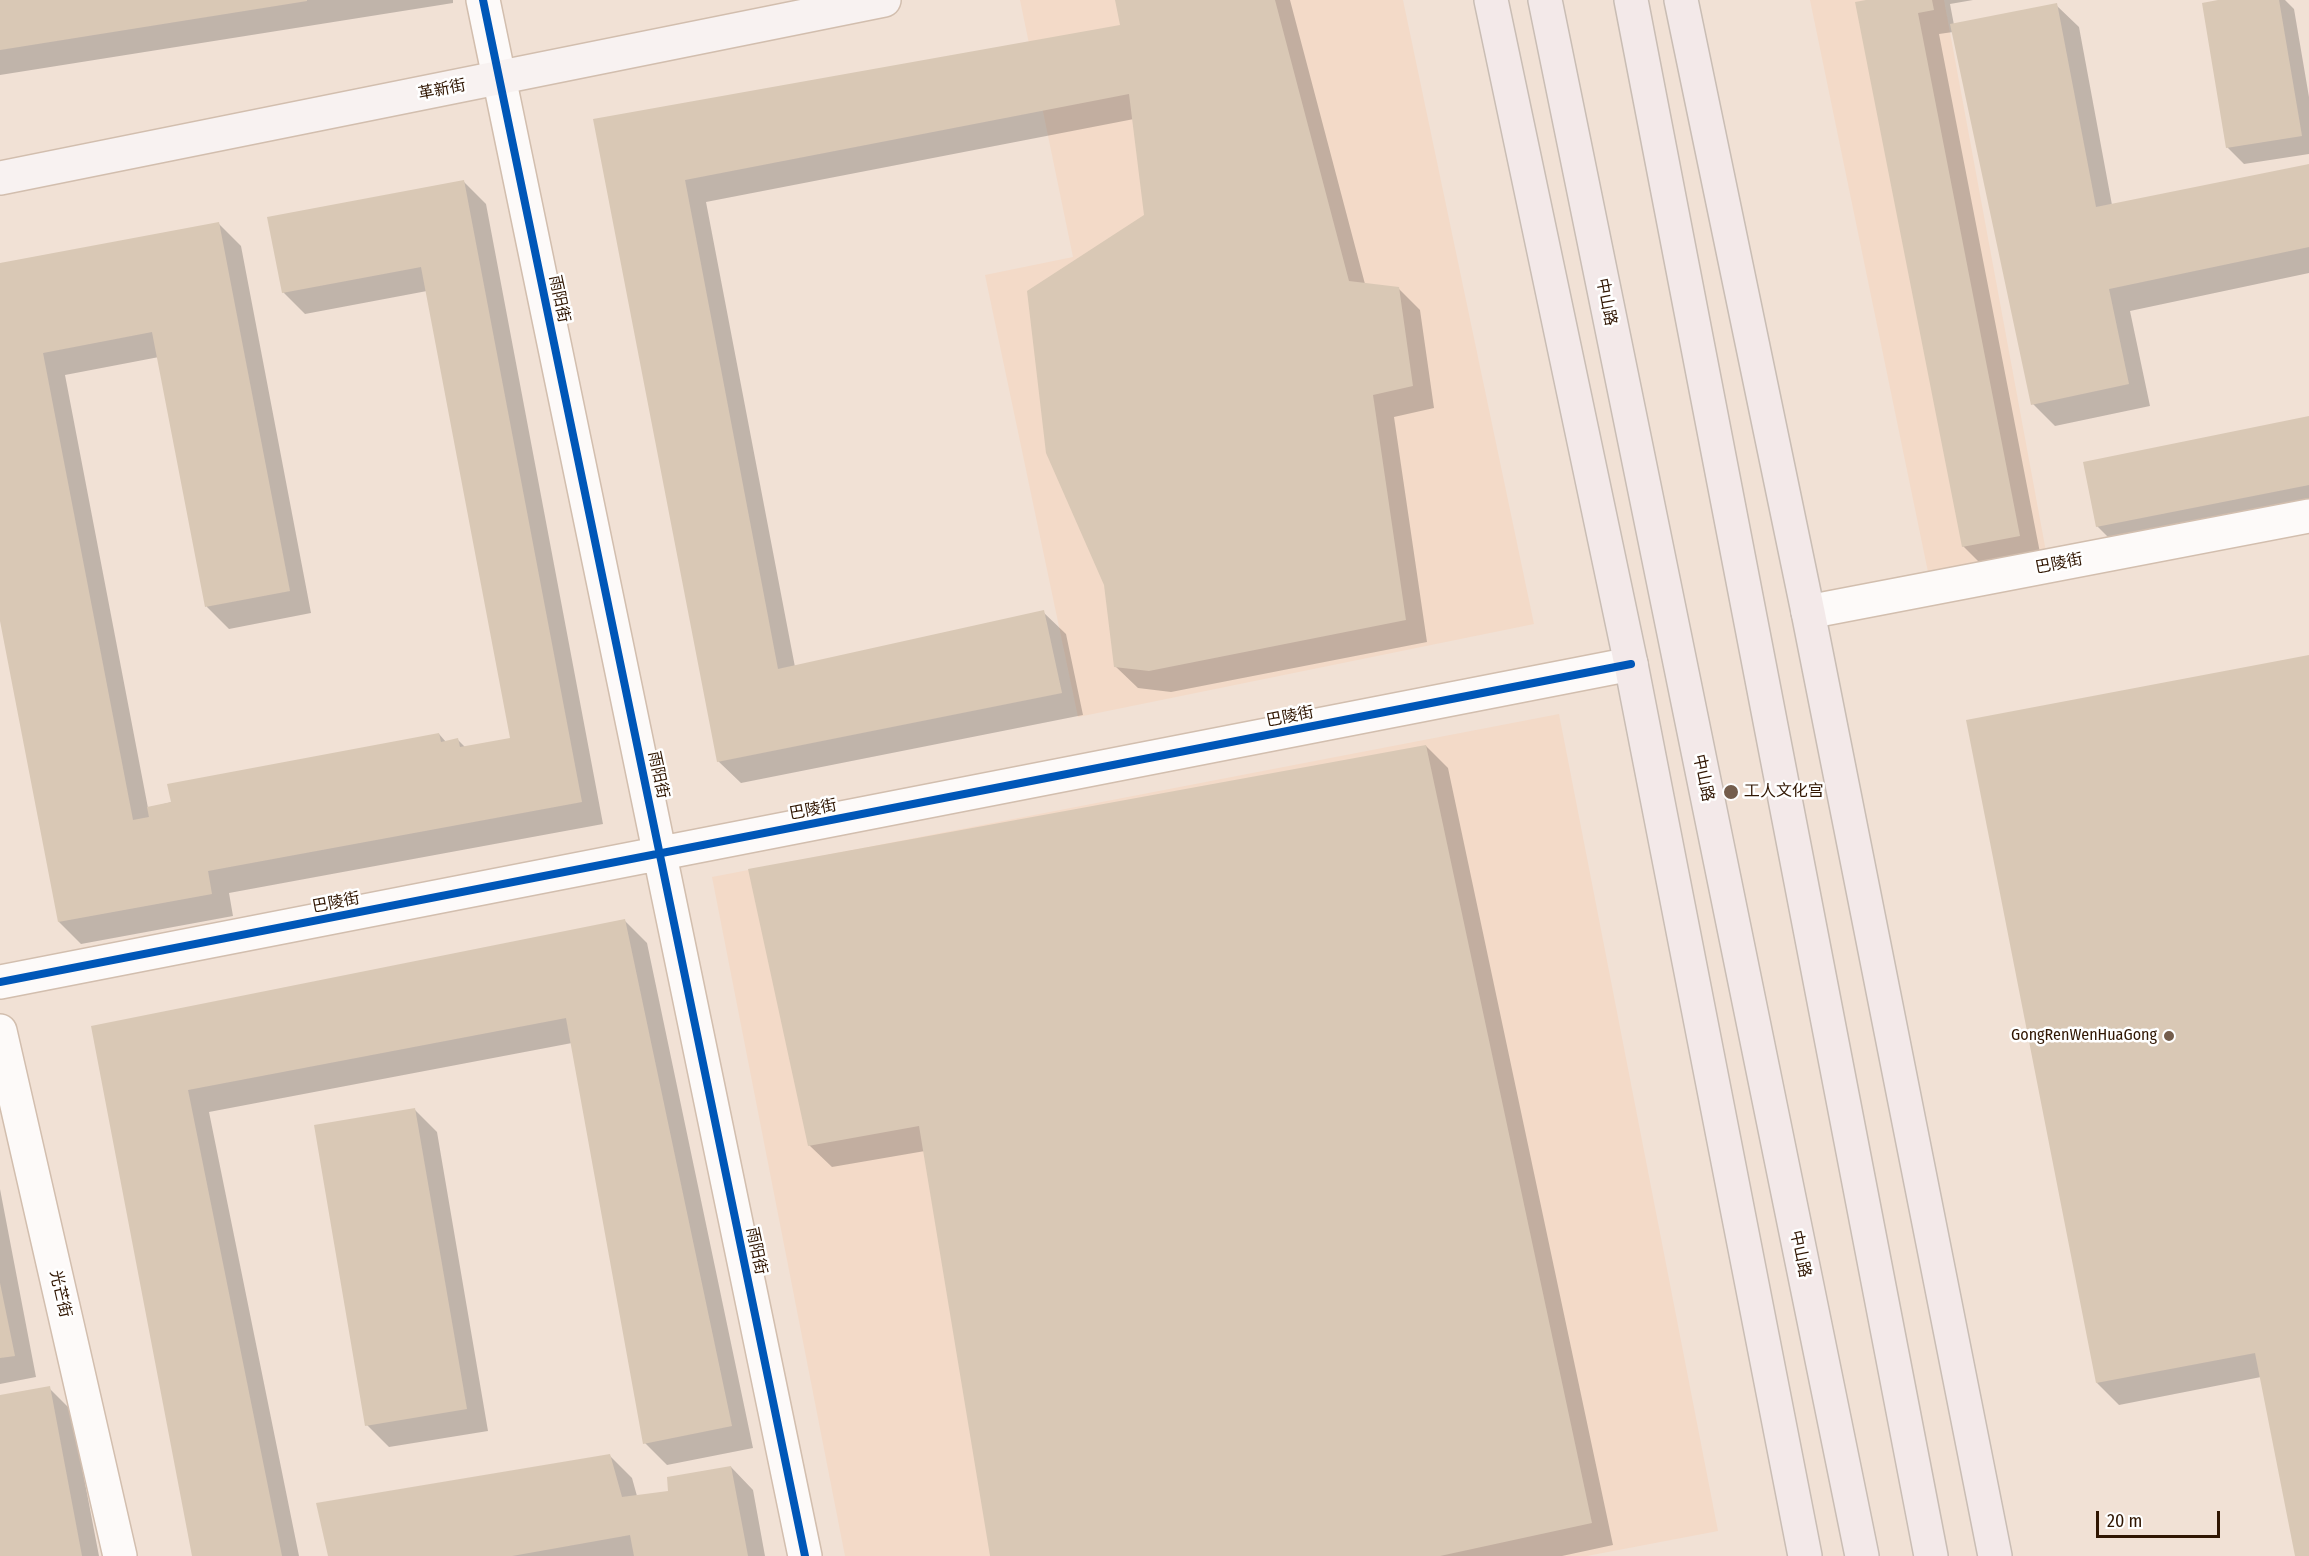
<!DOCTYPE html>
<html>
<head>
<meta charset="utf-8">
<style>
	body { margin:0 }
	#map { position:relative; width:2309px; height:1556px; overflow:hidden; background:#f1e1d5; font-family:"Fira Sans Condensed",sans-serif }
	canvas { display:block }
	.scale { position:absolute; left:2096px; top:1511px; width:124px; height:27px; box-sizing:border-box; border:3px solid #301602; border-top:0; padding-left:8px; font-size:18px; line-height:21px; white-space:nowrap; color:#301602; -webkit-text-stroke:4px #fff; paint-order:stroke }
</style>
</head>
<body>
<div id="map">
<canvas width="2309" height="1556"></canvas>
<div class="scale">20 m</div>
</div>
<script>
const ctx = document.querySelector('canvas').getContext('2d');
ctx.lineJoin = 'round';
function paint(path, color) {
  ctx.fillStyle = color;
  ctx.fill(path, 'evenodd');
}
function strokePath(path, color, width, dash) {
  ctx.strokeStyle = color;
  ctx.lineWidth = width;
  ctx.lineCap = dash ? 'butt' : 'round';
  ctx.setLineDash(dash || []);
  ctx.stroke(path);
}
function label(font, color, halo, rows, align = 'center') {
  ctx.font = font + ' "Fira Sans Condensed","Noto Sans SC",sans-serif';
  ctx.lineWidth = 5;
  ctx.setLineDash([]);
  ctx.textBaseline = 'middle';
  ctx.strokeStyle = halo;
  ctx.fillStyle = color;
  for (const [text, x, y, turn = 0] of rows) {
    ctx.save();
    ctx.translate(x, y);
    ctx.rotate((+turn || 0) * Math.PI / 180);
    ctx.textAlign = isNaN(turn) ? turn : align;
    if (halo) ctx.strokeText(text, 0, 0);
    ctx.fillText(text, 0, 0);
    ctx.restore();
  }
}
paint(new Path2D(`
	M1020,0H1403L1534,624L1078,717L985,275L1073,257Z
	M1810,0H1944L2047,557L1928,572Z
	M1559,714L1718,1531L1587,1556H845L712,877Z`), '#f3dac8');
paint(new Path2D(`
	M0,0H453V3L0,75Z
	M1117,0H1290L1365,284L1398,288L1420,310L1434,408L1394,417L1427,642L1171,692L1138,688L1115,666L1146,216L1134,119L706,202L795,667L1043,612L1066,634L1083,715L741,783L718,761L595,121L1122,26Z
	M1875,0H1973L1950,4L1954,25L2056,5L2079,27L2112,205L2309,166V273L2130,311L2150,406L2055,426L2033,404L1953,32L1939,34L2041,558L1985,568L1963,546Z
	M2228,0H2285L2294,9L2309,97V154L2244,164L2227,147Z
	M464,182L486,204L603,824L229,893L233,916L81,944L59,922L0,613V265L219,224L241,246L311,613L229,629L207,607L159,357L65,375L148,808L439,734L446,742L458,740L466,748L512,739L427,291L305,314L283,292Z
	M2309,417V511L2119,548L2097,526Z
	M2309,657V1556H2297L2261,1377L2119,1405L2097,1383Z
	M1426,746L1448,768L1613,1545L1562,1556H991L925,1151L832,1167L809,1145Z
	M625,921L647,943L753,1448L667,1465L645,1443L572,1043L209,1112L299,1556H193L93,1027Z
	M415,1110L437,1132L488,1431L389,1447L367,1425Z
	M0,1189L36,1377L0,1384Z
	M49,1388L71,1410L99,1556H0V1397Z
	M610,1456L632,1478L637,1496L670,1492L731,1467L753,1490L765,1556H330Z`), '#0003');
paint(new Path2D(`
	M0,0H307V1L0,50Z
	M1115,0H1275L1349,281L1399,287L1413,386L1373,395L1406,620L1149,671L1114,667L1104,585L1046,453L1027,291L1144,215L1129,94L685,180L778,669L1044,610L1062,693L717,762L593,119L1120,25Z
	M1866,0H1932L1934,10L1918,13L2020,536L1962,547L1855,2Z
	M2218,0H2279L2302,136L2226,148L2202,3Z
	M2057,3L2096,207L2309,164V247L2109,289L2129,384L2031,405L1950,24Z
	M464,180L582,802L208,871L212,894L58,922L0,621V263L219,222L290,591L205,607L152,332L43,353L133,820L149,817L147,807L171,802L167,784L439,733L441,742L458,738L460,747L510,738L421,267L282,293L267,217Z
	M2309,416V485L2096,527L2083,462Z
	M2309,655V1556H2295L2255,1353L2096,1383L1966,720Z
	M1426,745L1592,1523L1440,1556H990L919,1126L808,1146L748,869Z
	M625,919L732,1426L643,1444L566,1018L188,1090L282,1556H192L91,1026Z
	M415,1108L467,1409L365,1426L314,1125Z
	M0,1283L15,1356L0,1358Z
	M50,1386L82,1556H0V1395Z
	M610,1454L622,1497L668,1491L667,1477L731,1466L748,1556H634L630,1535L512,1556H328L316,1503Z`), '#d9c8b5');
const tertiary = new Path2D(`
	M483,0L805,1556
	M1808,612L2309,516
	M0,982L1631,664
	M0,1031L120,1556`);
const secondary = new Path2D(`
	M0,178L884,0`);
const primary = new Path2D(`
	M1491,0L1631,664L1805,1556
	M1545,0L1862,1556
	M1631,0L1931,1556
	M1681,0L1808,612L1995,1556`);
strokePath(tertiary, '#d2beae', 36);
strokePath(secondary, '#d2beae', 36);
strokePath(primary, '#c9bdb4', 36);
strokePath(tertiary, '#fdfaf9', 33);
strokePath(secondary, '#f8f2f1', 33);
strokePath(primary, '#f3e9e9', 33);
strokePath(new Path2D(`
	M483,0L805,1556
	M0,982L1631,664`), '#0057b8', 8);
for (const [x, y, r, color] of [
	[1731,792,8,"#745d4c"],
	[2169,1036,6,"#745d4c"]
]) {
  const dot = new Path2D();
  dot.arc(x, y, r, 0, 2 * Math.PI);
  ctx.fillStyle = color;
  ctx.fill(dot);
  strokePath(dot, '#fff', 2);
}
label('16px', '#301602', '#fff', [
	["革新街",442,90,-11],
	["雨阳街",559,299,78],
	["中山路",1606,302,79],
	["巴陵街",2059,564,-11],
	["巴陵街",1290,717,-11],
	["雨阳街",658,775,78],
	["中山路",1703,778,78],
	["巴陵街",813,810,-11],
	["巴陵街",336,903,-11],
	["雨阳街",756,1251,78],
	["中山路",1800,1254,78],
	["光芒街",60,1294,77]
]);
label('16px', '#301602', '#fff', [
	["工人文化宫",1744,792],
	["GongRenWenHuaGong",2157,1036,"right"]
], 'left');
</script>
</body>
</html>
